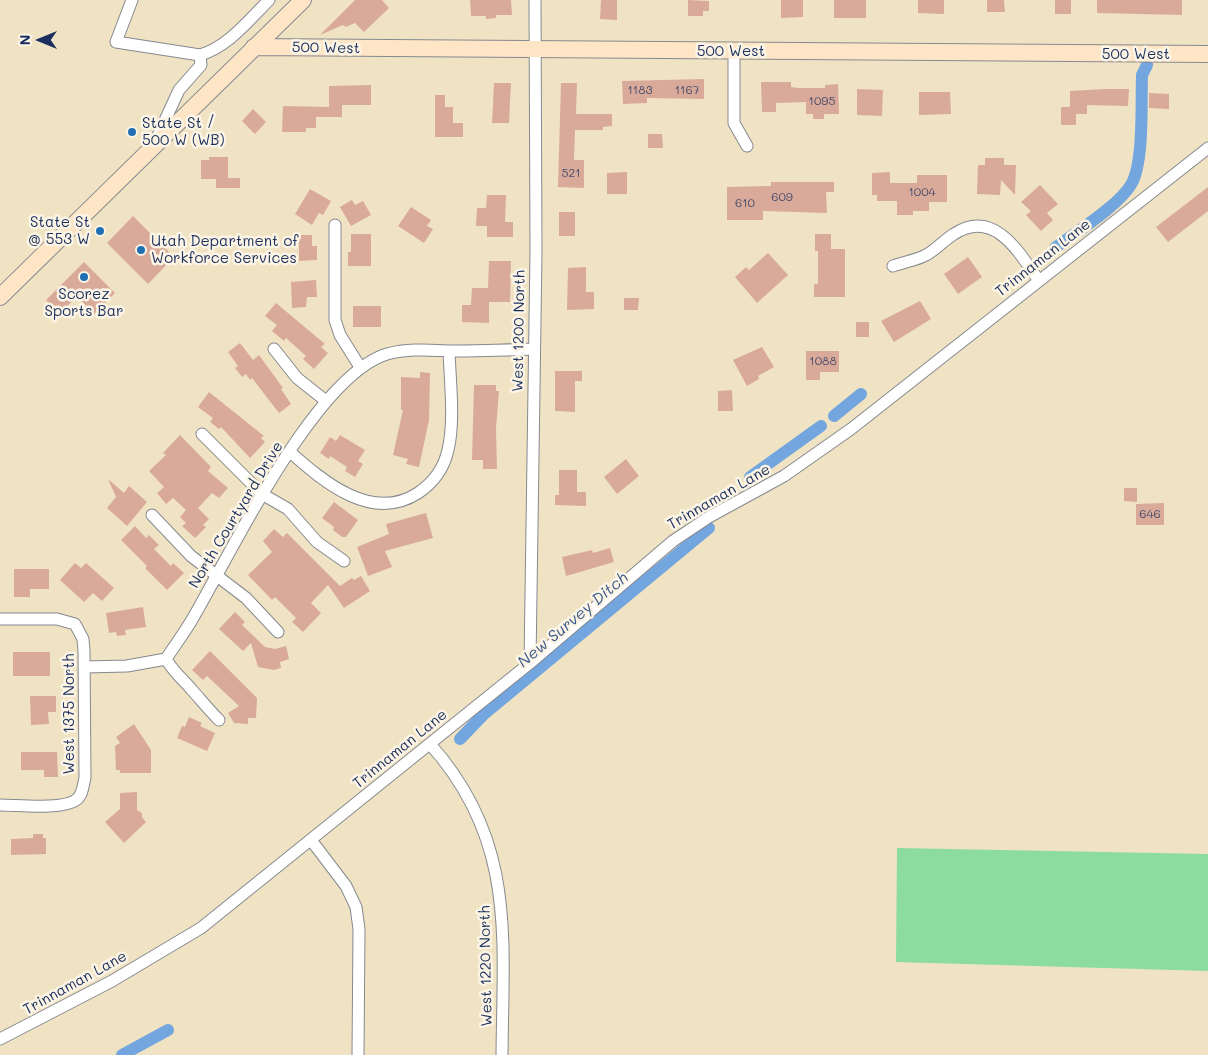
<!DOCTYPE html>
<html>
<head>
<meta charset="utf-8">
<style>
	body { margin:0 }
	#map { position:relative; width:1208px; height:1055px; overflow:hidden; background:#f0e3c3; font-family:Mali,sans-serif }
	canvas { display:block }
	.north { position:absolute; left:15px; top:15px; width:50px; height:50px; -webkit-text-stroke:4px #fcf5e5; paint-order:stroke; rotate:270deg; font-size:14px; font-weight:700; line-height:20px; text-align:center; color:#1b2f5e }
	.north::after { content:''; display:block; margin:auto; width:18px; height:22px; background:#1b2f5e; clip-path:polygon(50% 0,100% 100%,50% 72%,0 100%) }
</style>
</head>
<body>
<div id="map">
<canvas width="1208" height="1055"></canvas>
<div class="north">N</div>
</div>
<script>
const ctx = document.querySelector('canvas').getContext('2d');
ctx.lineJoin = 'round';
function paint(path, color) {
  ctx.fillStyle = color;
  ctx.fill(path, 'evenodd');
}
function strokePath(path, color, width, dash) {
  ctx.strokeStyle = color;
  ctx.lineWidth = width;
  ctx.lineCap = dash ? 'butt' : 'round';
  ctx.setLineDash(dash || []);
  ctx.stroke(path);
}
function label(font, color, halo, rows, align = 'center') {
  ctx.font = font + ' Mali,sans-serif';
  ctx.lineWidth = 5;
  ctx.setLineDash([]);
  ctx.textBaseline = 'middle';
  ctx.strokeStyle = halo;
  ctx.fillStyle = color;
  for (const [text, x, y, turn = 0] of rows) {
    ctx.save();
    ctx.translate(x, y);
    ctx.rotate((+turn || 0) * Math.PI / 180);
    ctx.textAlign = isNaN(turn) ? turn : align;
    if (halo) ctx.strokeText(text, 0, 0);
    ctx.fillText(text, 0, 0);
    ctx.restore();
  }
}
paint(new Path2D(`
	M897,848L1208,854V971L896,962Z`), '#8bdc9d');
strokePath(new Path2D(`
	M1055,248C1076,232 1120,205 1132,183C1144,160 1141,102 1142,75L1147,65
	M834,416L861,394
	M750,477L821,426
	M460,739L483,715L709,528
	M122,1055L168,1030`), '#73a5de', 12);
paint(new Path2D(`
	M355,0H382L389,8L364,32L355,23L346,27L343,25L320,35Z
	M470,0H511L512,15H496V18L486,19V16H471Z
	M601,0H617V20L600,19Z
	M688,0L709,1V11H703V16H688Z
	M781,0H803V17L781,18Z
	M834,0H866V18H834Z
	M918,0H944V14L918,13Z
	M987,0H1004L1005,12H987Z
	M1055,0H1071V14H1055Z
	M1097,0H1182V15L1097,13Z
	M704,79V99L647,98V103L623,104L622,81Z
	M761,82H791V87L798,88H825V85L838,84L839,114H824V119H813V114H806V102L776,103V112H762Z
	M494,83H511L509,123H492Z
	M561,83H577L576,114H612V126L603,127V130H575L574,160H584V188L558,187Z
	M371,85V105H342V117H316V128H306V132H282L283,106L329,107V86Z
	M857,89L883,90L882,116L857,115Z
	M1105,89H1129L1128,106L1087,105V114H1076V125H1061V107H1070V91Z
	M919,92H950L951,114L919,115Z
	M1149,93L1169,94V109L1149,108Z
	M435,95H445V107H453V123H463V137H435Z
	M253,109L266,122L255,134L242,121Z
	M648,134H662L663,148H648Z
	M209,157H228V178H240V188H216V179H201V160H209Z
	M985,158H1004V165H1016L1015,195L1001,180L1000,195L977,194L978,165H985Z
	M627,172V194H607V173Z
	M890,172V183H917V175H947V202H929V211H913V215H897V201H877V195H872V173Z
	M771,182H834V192H826L827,213L763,211V220H727V187L771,186Z
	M1040,185L1058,204L1047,213L1053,220L1041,231L1026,215L1031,211L1021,202Z
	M1208,187V211L1168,242L1156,227Z
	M310,189L331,201L323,215L319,213L312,225L295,214Z
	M487,195H506L505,222H513V237H487V226H476L477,208H486Z
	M352,200L355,205L363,201L371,215L351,226L340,207Z
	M411,207L431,220L427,226L433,229L424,243L398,226Z
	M559,212H575V236H559Z
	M133,216L174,257L148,284L107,243Z
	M351,234H371V266H348V252H351Z
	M815,234H831V249H845V297H814V284H818V251H815Z
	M299,235H312V246H317V260L299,261Z
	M768,253L788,275L757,303L735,277L746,267L749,270Z
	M968,257L982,277L958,294L944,274Z
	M489,261H511L510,302H489V323L462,322V305H471L472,288H488Z
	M84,262L115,293L94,314L77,296L60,314L46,300Z
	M586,267V292H594V309L567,310L568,268Z
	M316,280L317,297H307L306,307L292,308L291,282Z
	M624,298H639L638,310H624Z
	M920,301L931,319L894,342L881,321Z
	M276,303L325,344L321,347L328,353L314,369L303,359L306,356L286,338L284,341L272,331L277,325L265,316Z
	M353,306H381V327H353Z
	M856,322H869V337H856Z
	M240,343L253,360L259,355L283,388L281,389L291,404L279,413L252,378L250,380L246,374L242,377L235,368L238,366L228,352Z
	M762,347L774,367L758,376L759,379L747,386L733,360Z
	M806,351H839V372H820V380H806Z
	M555,371H582V381H575V412L555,411Z
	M420,372L430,373L429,420L419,467L406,464L408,459L393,455L403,410H401V377L420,378Z
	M474,385H496V391H499L496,428L497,469H483V460H472Z
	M732,390L733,411H718V391Z
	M209,392L264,436L261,438L265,442L250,458L221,427L219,429L210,422L213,418L198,407Z
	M180,435L211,467L208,471L228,488L219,498L212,493L198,508L209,519L203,525L206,527L195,538L182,526L186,523L180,517L186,510L173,498L166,504L157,493L164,487L149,471L166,455L163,453Z
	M340,435L365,450L358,461L363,464L355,477L345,471L347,467L330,456L329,459L320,453L330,437L336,441Z
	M626,459L639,476L617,494L604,477Z
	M559,470H577V492H586V506L555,505V495H559Z
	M108,479L124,493L129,486L147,502L127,526L107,508L116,497Z
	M1124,488H1137V502L1124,501Z
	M334,502L358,520L346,537H342L333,530L334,527L322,518Z
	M1164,503V525H1136V504Z
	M426,513L433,538L385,551L392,567L368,576L357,547L389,534L386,524Z
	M135,526L146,538L149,535L159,545L154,549L171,566L173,563L184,573L167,590L145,568L147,566L121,540Z
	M274,529L283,537L287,533L340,586L352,578L354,580L361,576L370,591L344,608L328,585L311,603L321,613L303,632L292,622L296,618L275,597L272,600L248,575L272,552L263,541Z
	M610,548L614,562L566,576L562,557L592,550L593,553Z
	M75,563L81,568L86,563L114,588L102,601L93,593L84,602L60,580Z
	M14,569H49V589H30V597H14Z
	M143,607L146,627L125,630L126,635L117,636L116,632L109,633L106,613Z
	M235,612L245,622L242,625L265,647L275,649L286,646L289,659L280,662L281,668L274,670L258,667L251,643L243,651L219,629Z
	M210,651L257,698L256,718H248V724L234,723L228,713L239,706L207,676L203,680L192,670Z
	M13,652H50V676H13Z
	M30,696H56V712H48L49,724L31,725Z
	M189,717L202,723L200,726L215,733L207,751L177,738L182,726L185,727Z
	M134,724L151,750V773H120V770H116L115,746L120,743L116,737Z
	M21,752H57L58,777H44V770H21Z
	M137,792V810L142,813V817L146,822L124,843L105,822L120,809V793Z
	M33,834H43V838H46V854L11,855V839L33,838Z`), '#d9aa99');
const street = new Path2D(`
	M132,0L116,42L200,55C228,47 249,20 269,0
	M734,51V123L747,146
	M156,140L179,90L201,65L200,55
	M335,225V320L340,335L360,367
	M893,266C904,262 917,260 926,255C936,250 944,240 954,234C994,208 1019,252 1039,281
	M274,349L297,378L326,401
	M202,434L262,494L288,509L317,542L344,561
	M290,452C324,482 372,523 418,493C433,483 444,468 448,450C455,421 450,381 449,351
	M152,515L191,556L246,598L278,632
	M0,619H57L75,624L83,639L84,651L85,778C83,785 83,795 76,800C62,810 18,805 0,805
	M166,659C175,645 185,632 193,618C231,553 315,376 387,354C408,348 429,350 451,351C478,351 506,350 534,349
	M166,659C175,674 182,678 192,690C201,700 209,710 219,720
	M530,663L536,252L535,0
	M84,667L127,666L166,659
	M430,744C516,840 503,936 502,1055
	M311,840L346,886L356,907L359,929L358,1055
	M0,1039L112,981L201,928L530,663L673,541L709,517L784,476L851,429L1208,148`);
const secondary = new Path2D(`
	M254,47L1208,54
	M0,297L303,0`);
strokePath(street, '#868990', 13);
strokePath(secondary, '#868990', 18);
strokePath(street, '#fff', 11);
strokePath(secondary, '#fde5c5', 16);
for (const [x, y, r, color] of [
	[132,132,5,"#1f6fb2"],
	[100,231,5,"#1f6fb2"],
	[141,250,5,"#1f6fb2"],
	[84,277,5,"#1f6fb2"]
]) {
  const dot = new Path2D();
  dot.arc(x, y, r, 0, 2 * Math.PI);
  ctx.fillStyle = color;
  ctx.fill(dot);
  strokePath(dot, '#fcf5e5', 2);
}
label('12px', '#4a4e6d', null, [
	["1183",640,90],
	["1167",687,90],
	["1095",822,101],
	["521",571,173],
	["1004",922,192],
	["609",782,197],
	["610",745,203],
	["1088",823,361],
	["646",1150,514]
]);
label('15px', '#1b2f5e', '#fcf5e5', [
	["500 West",326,48,1],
	["500 West",731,51],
	["500 West",1136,54],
	["Trinnaman Lane",1043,258,-38],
	["West 1200 North",519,331,-89],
	["Trinnaman Lane",719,497,-30],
	["North Courtyard Drive",236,515,-59],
	["West 1375 North",69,714,-90],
	["Trinnaman Lane",400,749,-39],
	["West 1220 North",486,966,-91],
	["Trinnaman Lane",75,983,-29]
]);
label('15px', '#1b2f5e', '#fcf5e5', [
	["State St /",142,123],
	["500 W (WB)",142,140],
	["State St",90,222,"right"],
	["@ 553 W",90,239,"right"],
	["Utah Department of",151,241],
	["Workforce Services",151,258],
	["Scorez",84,294,"center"],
	["Sports Bar",84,311,"center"]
], 'left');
label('italic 16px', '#3a588b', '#fcf5e5', [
	["New Survey Ditch",573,620,-40]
]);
</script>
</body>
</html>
